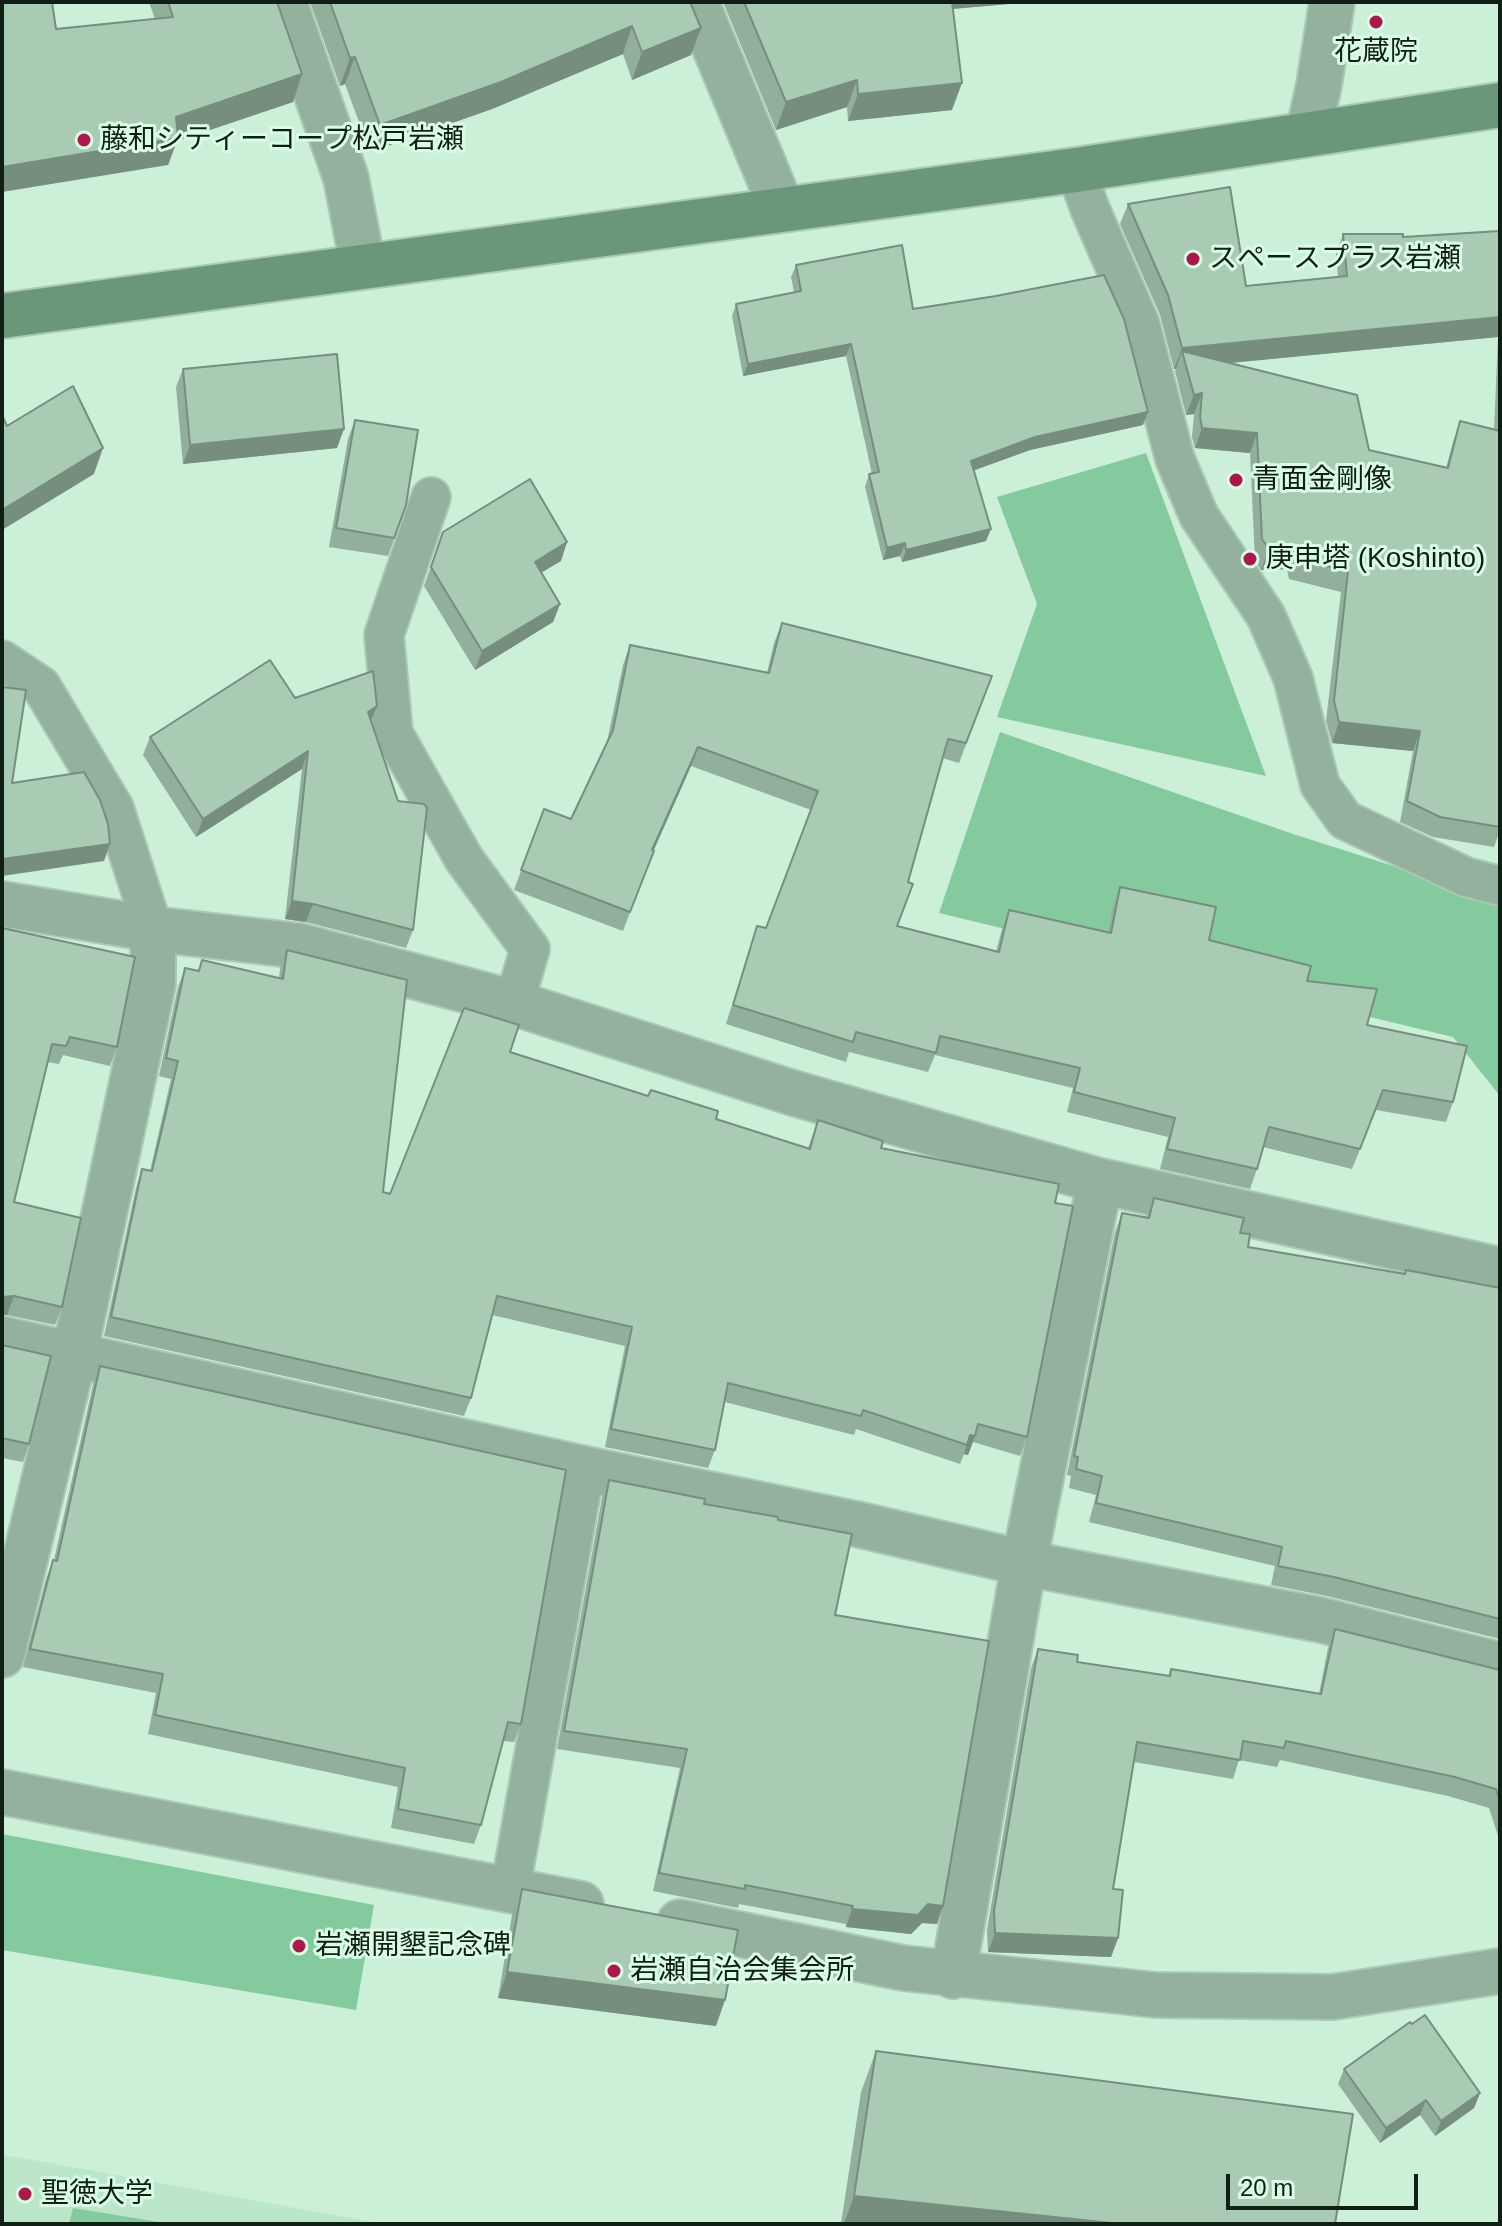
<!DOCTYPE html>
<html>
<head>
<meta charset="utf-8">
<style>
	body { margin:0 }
	#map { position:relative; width:1502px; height:2226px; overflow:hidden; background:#cbefd7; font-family:Helvetica,sans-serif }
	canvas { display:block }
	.frame { position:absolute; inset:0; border:4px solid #111e16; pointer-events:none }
	.scale { position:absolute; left:1226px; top:2174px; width:192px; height:36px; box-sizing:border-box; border:4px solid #111e16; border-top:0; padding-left:10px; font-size:24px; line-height:28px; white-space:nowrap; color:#111e16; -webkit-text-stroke:6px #d8fce4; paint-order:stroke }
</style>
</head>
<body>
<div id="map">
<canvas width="1502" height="2226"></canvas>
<div class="frame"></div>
<div class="scale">20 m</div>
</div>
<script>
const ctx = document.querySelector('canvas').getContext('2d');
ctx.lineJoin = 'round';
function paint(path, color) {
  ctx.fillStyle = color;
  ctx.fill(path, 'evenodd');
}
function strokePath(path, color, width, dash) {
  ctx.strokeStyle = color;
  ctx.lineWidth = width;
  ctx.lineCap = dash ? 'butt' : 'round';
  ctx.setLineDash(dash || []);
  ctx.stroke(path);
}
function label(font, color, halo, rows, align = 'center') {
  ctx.font = font + ' Helvetica,"Noto Sans JP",sans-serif';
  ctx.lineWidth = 6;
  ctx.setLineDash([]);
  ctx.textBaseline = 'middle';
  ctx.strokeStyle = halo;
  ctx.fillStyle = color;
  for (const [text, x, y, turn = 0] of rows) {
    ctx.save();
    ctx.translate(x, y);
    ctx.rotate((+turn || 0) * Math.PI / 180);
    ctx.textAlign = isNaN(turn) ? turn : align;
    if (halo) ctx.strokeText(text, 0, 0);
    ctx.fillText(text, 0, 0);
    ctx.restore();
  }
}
paint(new Path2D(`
	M2,2155L56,2164L382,2224H2Z`), '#bbe6ca');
paint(new Path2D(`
	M1146,453L1266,776L997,717L1037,604L997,497Z
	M1000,732L1293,834L1500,900V1096L1453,1037L939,913Z
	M2,1834L374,1905L356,2010L2,1950Z
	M73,2208L171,2224H69Z`), '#84ca9e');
const lane = new Path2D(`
	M1076,170L1090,209L1140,324L1175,459L1199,516L1266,616L1293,678L1320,785L1345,820L1466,877L1500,886
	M431,497L384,635L393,733L464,859L530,949L514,1003
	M2,660L41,686L114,808L153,929
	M510,1890L585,1469`);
const street = new Path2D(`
	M284,2L346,178L363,266
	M696,2L782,209
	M1308,134L1319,85L1332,2
	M2,904L153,929L300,946L514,1003L793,1093L1100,1181L1500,1270
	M2,1339L585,1469L856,1524L1024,1563L1321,1620L1500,1665
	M2,1655L74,1356L153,984V929
	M2,1792L581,1904
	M680,1922L903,1968L1156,1995L1333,1997L1500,1971
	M953,1976L1024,1563L1100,1181`);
const secondary = new Path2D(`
	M2,316L1076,170L1500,105`);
strokePath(lane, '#aac9b4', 42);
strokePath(street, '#aac9b4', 48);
strokePath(secondary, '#aac9b4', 48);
strokePath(lane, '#93b19d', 38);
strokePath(street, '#93b19d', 44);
strokePath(secondary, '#6a977a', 44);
paint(new Path2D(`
	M149,2H277L302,74L293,102L177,141L168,165L56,29L155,19Z
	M310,2H690L691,55L632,80L623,54L492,109L370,152L345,84L340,86Z
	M723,2H1020V3L953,9L952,110L848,121L847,107L776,130Z
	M1128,204L1246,286L1338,277L1336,254L1343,234L1403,237L1500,232V830L1494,847L1433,837L1400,822L1413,751L1332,743L1326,721L1341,592L1289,579L1287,569L1261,570L1255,560L1250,453L1195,448L1192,437L1194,414L1186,415L1175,371L1176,369H1174L1160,315L1120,224ZM1498,337L1494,430L1460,421L1453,442L1446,468L1369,450L1231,363Z
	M796,265L913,309L1143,425L1030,450L974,470L986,541L902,562L900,556L883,560L865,487L869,474H872L846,356L743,376L732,316L736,304L794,292L791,277Z
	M183,369L337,448L183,464L176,387Z
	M355,420L406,505L388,556L329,547L348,439Z
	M443,532L561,561L541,573L560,604L553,622L475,670L424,586Z
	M782,623L992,676L959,763L942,758L908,882L897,926L996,952L1002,929L1009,910L1108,933L1113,907L1120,887L1209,940L1307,981L1367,1025L1453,1102L1446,1122L1376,1110L1352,1169L1263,1147L1257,1169L1250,1189L1160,1169L1168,1137L1067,1112L1073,1088L935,1055L928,1072L849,1052L846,1062L726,1024L757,926L766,928L811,810L691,766L653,851L623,931L514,890L544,809L571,819L607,742L623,665L630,645L767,673L774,643Z
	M295,698L371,722L413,930L406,948L306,922L285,919L302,769L196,837L143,755L150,737Z
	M2,928L117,1047L110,1066L63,1055L59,1064L47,1062L14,1202L62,1307L55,1325L7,1315Z
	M287,950L383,1192L390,1194L510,1052L808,1148L818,1120L881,1148L1055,1203L1027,1437L1020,1456L973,1442L968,1455L964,1454L960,1464L856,1429L854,1435L725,1402L715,1450L708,1468L605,1447L625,1346L492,1315L471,1398L464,1416L104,1336L136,1188L142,1169L150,1171L171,1079L159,1076L178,987L185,968L198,971L202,960L279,978L280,969Z
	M1154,1198L1240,1233L1248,1247L1405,1274L1500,1288V1639L1327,1596L1271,1585L1275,1566L1089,1522L1096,1495L1069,1488L1071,1476L1067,1475L1115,1232L1122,1213L1147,1217Z
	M2,1345L29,1444L23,1462L2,1458Z
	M100,1366L521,1724L514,1742L503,1741L481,1825L474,1844L391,1828L398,1787L148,1734L156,1693L23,1667L46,1579L53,1560H54L93,1385Z
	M609,1480L704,1504L778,1520L835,1615L937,1924L922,1923L911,1934L846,1927V1924L739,1904L738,1908L653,1891L680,1768L557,1749L602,1498Z
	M1335,1629L1500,1670V1842L1489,1808L1448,1796L1280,1760L1277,1767L1239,1760L1233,1779L1134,1762L1113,1889L1118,1938L1111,1957L988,1952L987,1930L1031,1668L1038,1649L1077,1662L1168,1676L1171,1669L1319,1694L1328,1648Z
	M522,1889L716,2026L498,1998L512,1915Z
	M876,2051L1335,2224H841L861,2092Z
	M1344,2069L1480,2093L1474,2108L1435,2136L1420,2115L1380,2143L1338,2084Z`), '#91af9b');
paint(new Path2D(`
	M943,2H1020V3L940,10Z
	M632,26L623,54L492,109L370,152L380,125Z
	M701,28L691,55L632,80L642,52Z
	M355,57L345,84L340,86L350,58Z
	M302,74L293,102L177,141L168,165L2,192V167L176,117Z
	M857,80L847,107L776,130L786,102Z
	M962,83L952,110L848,121L858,94Z
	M1500,317V331L1498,337L1187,367L1182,351L1176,369H1174L1182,348Z
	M851,344L846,356L743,376L748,364Z
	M1202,393L1194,414L1186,415L1194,395Z
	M1148,412L1143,425L1030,450L967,473L971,461L1035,437Z
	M1202,428L1257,433L1250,453L1195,448Z
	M344,429L337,448L183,464L190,445Z
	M103,448L94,474L2,530V510Z
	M991,529L986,541L902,562L906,550Z
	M567,542L561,561L528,580L535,562Z
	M905,543L900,556L883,560L887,548Z
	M1269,549H1295L1287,569L1261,570Z
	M560,604L553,622L475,670L482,651Z
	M377,706L370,724L368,712Z
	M1339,722L1420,731L1413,751L1332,743Z
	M698,747L691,766L645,870L652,850Z
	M308,751L302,769L196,837L203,819Z
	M110,844L104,861L2,876V859Z
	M292,901L313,904L306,922L285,919Z
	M14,1296L7,1315H2V1297Z
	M970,1435L975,1436L968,1455L964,1454Z
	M928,1904L943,1906L937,1924L922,1923L911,1934L846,1927L852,1909Z
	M995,1933L1118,1938L1111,1957L988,1952Z
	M507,1972L725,2000L716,2026L498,1998Z
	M1480,2093L1474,2108L1435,2136L1441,2121Z
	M1426,2100L1420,2115L1380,2143L1386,2128Z
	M854,2196L1121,2224H844Z`), '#768e7e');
const building = new Path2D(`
	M2,2H52L56,29L173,17L168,2H277L302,74L176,117L178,138L2,167Z
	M330,2H690L701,28L642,52L632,26L501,82L380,125L355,57L350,58Z
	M744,2H952L962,83L858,94L857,80L786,102Z
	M1230,187L1246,286L1347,276L1343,234H1403V237L1500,231V317L1182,348L1168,295L1128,204Z
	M902,245L913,309L996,296L1104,275L1124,319L1148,412L1035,437L971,461L991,529L906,550L905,543L887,548L869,474L879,472L851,344L748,364L736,304L801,291L796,265Z
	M1182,351L1357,395L1369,450L1448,468L1460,421L1500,431V827L1440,817L1407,801L1420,731L1339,722L1334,701L1348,571L1297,559L1295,549H1269L1262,539L1257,433L1202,428L1200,417L1202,393L1194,395Z
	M337,354L344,429L190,445L183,369Z
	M73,386L103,448L2,510V415L7,426Z
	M355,420L418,430L406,505L394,538L336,528Z
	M530,479L567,542L535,562L560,604L482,651L431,567L443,532Z
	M782,623L992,676L966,743L948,739L908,882L913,884L897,926L999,952L1009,910L1111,933L1120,887L1216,907L1209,940L1311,966L1307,981L1377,989L1367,1025L1467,1046L1453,1102L1383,1090L1360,1149L1269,1127L1257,1169L1167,1149L1175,1118L1074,1092L1080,1068L940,1036L936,1053L856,1032L853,1042L733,1005L757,926L766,928L818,791L698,747L652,850L654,851L630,912L521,870L544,809L571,819L613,730L630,645L769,673Z
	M270,660L295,698L373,671L377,706L368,712L398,801L424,804L427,808L413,930L313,904L292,901L308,751L203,819L150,737Z
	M2,687L26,690L12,783L84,772L100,800L108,824L110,844L2,859Z
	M2,928L135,957L117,1047L70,1037L66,1046L52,1044L14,1202L81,1218L62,1307L14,1296L2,1297Z
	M287,950L407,980L383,1192L390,1194L464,1008L519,1025L510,1052L648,1096L651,1090L718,1111L716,1119L810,1149L818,1120L883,1141L881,1148L1059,1184L1055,1203L1073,1206L1027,1437L978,1424L975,1436L970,1435L967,1445L863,1410L861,1416L728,1383L715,1450L611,1429L632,1327L497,1296L471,1398L111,1317L142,1169L152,1171L178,1061L166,1058L185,968L199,971L202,960L283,979Z
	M1154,1198L1244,1218L1240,1233L1250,1234L1248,1247L1405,1274L1406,1270L1500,1288V1619L1334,1577L1278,1566L1282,1547L1096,1503L1102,1476L1076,1469L1078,1457L1074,1456L1122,1213L1149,1218Z
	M2,1345L51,1356L29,1444L2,1438Z
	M100,1366L566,1470L521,1724L508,1722L481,1825L398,1809L405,1768L155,1715L163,1674L30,1649L53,1560L57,1561Z
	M609,1480L705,1499L704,1504L778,1517V1520L852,1534L835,1615L989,1641L943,1906L928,1904L918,1915L852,1909L853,1906L745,1885V1889L659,1873L687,1749L564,1731Z
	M1335,1629L1500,1670V1801L1496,1789L1455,1777L1286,1741L1284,1748L1243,1741L1240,1760L1137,1742L1113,1889L1123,1890L1118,1938L995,1933L994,1911L1038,1649L1078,1655L1077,1662L1170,1676L1171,1669L1321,1694Z
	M522,1889L738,1930L725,2000L507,1972Z
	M1425,2015L1480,2093L1441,2121L1426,2100L1386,2128L1344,2069L1410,2022L1412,2024Z
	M876,2051L1353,2114L1335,2224H1121L854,2196Z`);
paint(building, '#a9cbb4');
strokePath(building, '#768e7e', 2);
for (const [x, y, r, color] of [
	[1376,22,8,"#aa184e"],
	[84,140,8,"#aa184e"],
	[1193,259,8,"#aa184e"],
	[1236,480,8,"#aa184e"],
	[1250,559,8,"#aa184e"],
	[299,1946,8,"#aa184e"],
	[614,1971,8,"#aa184e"],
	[25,2194,8,"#aa184e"]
]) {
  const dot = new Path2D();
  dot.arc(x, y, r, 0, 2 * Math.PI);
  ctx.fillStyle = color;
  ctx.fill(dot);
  strokePath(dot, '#d8fce4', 3);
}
label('28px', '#111e16', '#d8fce4', [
	["花蔵院",1376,52,"center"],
	["藤和シティーコープ松戸岩瀬",100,140],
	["スペースプラス岩瀬",1209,259],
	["青面金剛像",1252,480],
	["庚申塔 (Koshinto)",1266,559],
	["岩瀬開墾記念碑",315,1946],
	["岩瀬自治会集会所",630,1971],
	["聖徳大学",41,2194]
], 'left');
</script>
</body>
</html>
